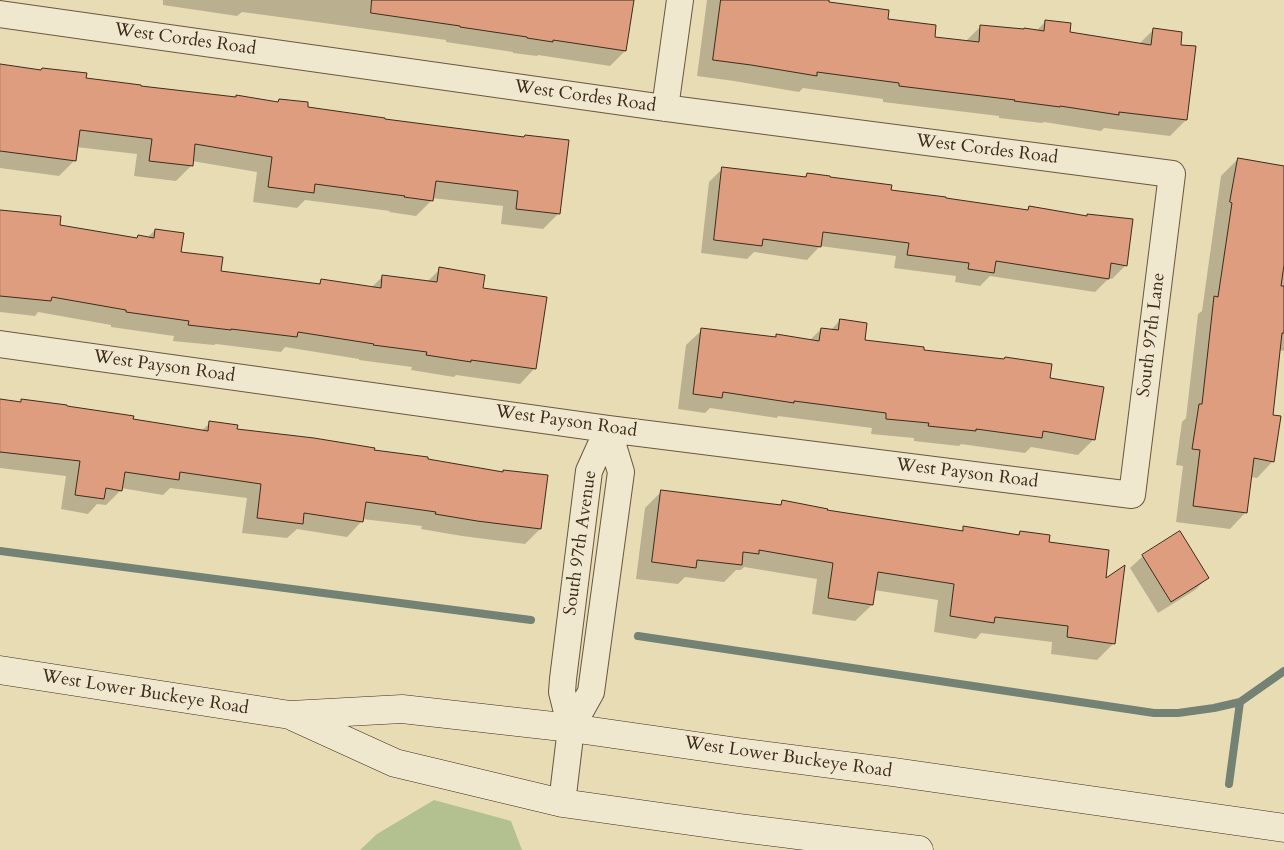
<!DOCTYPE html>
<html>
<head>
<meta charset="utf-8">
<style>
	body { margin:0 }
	canvas { display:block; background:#e8dcb4 }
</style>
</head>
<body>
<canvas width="1284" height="850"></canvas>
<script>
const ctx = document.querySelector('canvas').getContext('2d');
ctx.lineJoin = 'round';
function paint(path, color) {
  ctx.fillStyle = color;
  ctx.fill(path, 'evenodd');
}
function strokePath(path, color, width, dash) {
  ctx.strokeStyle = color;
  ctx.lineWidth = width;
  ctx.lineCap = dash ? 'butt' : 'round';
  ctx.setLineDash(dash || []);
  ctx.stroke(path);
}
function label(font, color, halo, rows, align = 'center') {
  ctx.font = font + ' Cardo,serif';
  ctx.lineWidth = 4;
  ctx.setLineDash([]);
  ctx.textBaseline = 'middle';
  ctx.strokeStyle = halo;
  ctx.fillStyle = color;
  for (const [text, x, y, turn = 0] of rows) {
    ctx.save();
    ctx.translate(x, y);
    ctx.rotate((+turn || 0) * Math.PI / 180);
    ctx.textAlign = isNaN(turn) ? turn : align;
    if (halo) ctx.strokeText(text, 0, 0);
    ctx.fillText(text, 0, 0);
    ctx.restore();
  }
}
paint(new Path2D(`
	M434,800L511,821L522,850H360L377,834Z`), '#b3c190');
paint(new Path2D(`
	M163,0H625V51L610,66L538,55L537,56L513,53V52L446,42V40L324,23L242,12L237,16L163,5Z
	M707,0H828V3L886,20L933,38L965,42L981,26L1036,31L1046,21L1069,33L1139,44L1153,30L1180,46L1186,120L1170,136L1104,128L1101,131L1044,122L1042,123L999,118V116L883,102V99L803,88L799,92L734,81L697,76Z
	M0,65L85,79L277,103L279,100L306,108L384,120L523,138L559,213L543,229L501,224L503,206L432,198V200L416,216L389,212L390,211L305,200L297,208L253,202L257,172L192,161V165L176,181L134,176L137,154L76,147L75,160L59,176L0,168Z
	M1238,159L1284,167V351L1279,350L1272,416L1273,461L1257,478L1251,477L1246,512L1230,529L1176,522L1183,466L1176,465L1182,422L1186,418L1198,314L1202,311L1221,176Z
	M723,168L804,178L807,174L890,191L1026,211L1029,208L1086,217L1088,215L1126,265L1112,279L1109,278L1095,292L990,276L980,286L955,282L956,276L894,268L896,256L820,246L807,260L754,252L747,259L701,253L709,182Z
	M0,212L59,226L136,239L138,237L147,238L155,230L180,253L219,272L317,285L321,281L371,288L383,276L427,282L440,269L481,289L535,368L520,384L456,375L454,377L411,370L412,367L359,360V359L285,347L281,352L216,344L214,345L173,341L174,336L111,327V325L38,312L35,316L0,312Z
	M840,320L864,341L922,351L1049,379L1094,439L1078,455L1031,447L1025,453L961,444L959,446L914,441V438L871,434L872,428L778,416L777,418L710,408L705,413L678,409L686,345L702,330L774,338L777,336L809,341L821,329L831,330Z
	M0,400L19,403L22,401L201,431L210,423L236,430L373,451L502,473L504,471L540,529L525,544L462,536L421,529L422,526L362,519V521L347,537L297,529L287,538L242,533L247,498L170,488L163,495L121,488V490L106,505L97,504L88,514L61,509L66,476L0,468Z
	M662,491L778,506L783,502L826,511L960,532L964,528L1016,536L1020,532L1048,543L1104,580L1114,643L1097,660L1051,654L1052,642L981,633L976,639L934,632L938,600L874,590L872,605L855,621L812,614L817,579L744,567L741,570H736L724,582L685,577L678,584L636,579L645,508Z
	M1180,533L1208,577L1195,590L1158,613L1130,568L1143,556Z`), '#0003');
strokePath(new Path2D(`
	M0,551L531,620
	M638,636L1154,713H1178L1214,708L1240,702L1284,671
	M1229,784L1240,702`), '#738274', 8);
const building = new Path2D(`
	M372,0H634L626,51L553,40V42L527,38V37L460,27V26L371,13Z
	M721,0H829V2L889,10L888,19L936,25L935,37L979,42L980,25L1024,29V28L1044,31L1045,20L1071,23L1070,32L1151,45L1153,28L1182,32L1181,45L1196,46L1187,120L1119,112V115L1060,106V107L1014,101L1015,100L899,86V83L817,72V76L751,65L713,60Z
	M0,64L41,70L42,68L87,73L86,78L141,85V86L236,97V95L278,102L279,99L308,102V107L385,118V119L524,137L525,135L569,140L560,214L516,209L518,191L436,181L433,201L404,197L405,196L315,184L314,193L268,187L272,157L195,144L193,166L149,161L152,139L80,130L76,161L0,151Z
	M1238,158L1284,166V265L1281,286H1284V333H1282L1273,415L1281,416L1274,462L1254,458L1247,513L1193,506L1200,450L1192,449L1199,404H1202L1214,296L1218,297L1232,203L1230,202Z
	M722,167L806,177L807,173L830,176V177L892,185L891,190L946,197V198L1028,210L1029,206L1087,216V214L1133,219L1127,266L1111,263L1109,279L996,261L994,273L968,269L969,263L907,255L909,243L823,232L821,247L763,239L762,246L714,240Z
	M0,210L61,216L60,225L137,238L138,235L154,238L155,229L184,233L181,252L223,257L221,271L320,284L321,279L381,288L382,275L437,282L439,267L485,275L483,288L547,297L536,369L471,360V362L426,355L427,352L373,345L374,344L298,332L297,337L231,329V330L188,325L189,321L126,312V310L52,297L51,301L0,296Z
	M840,319L867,323L865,340L924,347V350L1004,359L1005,357L1052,364L1050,378L1104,387L1095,440L1043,431L1042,438L976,429V431L928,426L929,423L886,419V413L794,401V403L723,392L722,398L693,394L701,328L776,337V334L819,341L821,328L838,330Z
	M0,399L21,402V399L67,405V406L134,416L133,419L208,431L209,421L238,425L237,429L314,438L375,448L374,450L428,457V459L503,472V470L548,475L541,529L477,521L435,514L436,512L366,502L363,522L304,513L303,524L257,518L261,484L180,472L179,480L125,472L122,491L106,488L104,499L75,495L80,461L0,452Z
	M661,490L781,505L782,500L828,509L827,510L963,531V526L1019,535L1020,531L1050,535L1049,542L1109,550L1106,578L1125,565L1115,644L1067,637L1068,626L995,617L994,623L950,616L954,584L878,572L873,605L828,598L833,563L759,550V554L743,552L742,565L697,560L696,568L652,562Z
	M1180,531L1209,578L1171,602L1142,555Z`);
paint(building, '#df9d7f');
strokePath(building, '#3d2c1b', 1);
const minor = new Path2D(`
	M0,14L665,108L1172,174L1132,495L608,429L0,344
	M665,108L680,0
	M571,728L591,692L621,472L608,429
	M562,803L571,728L562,692L563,679L589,471L608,429`);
const secondary = new Path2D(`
	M0,670L290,715L402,709L571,728L738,752L893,772L1284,828
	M294,717L395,763L562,803L740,828L919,850`);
strokePath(minor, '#685841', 28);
strokePath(secondary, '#3d2c1b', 29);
strokePath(minor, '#f0e8ce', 26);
strokePath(secondary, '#f0e8ce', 28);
label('18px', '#3d2c1b', '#f0e8ce', [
	["West Cordes Road",185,40,8],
	["West Cordes Road",585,97,8],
	["West Cordes Road",987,150,7],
	["South 97th Lane",1152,335,-83],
	["West Payson Road",164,367,8],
	["West Payson Road",566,422,8],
	["West Payson Road",967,474,7],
	["South 97th Avenue",581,543,-82],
	["West Lower Buckeye Road",145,693,9],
	["West Lower Buckeye Road",788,758,8]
]);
</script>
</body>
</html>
